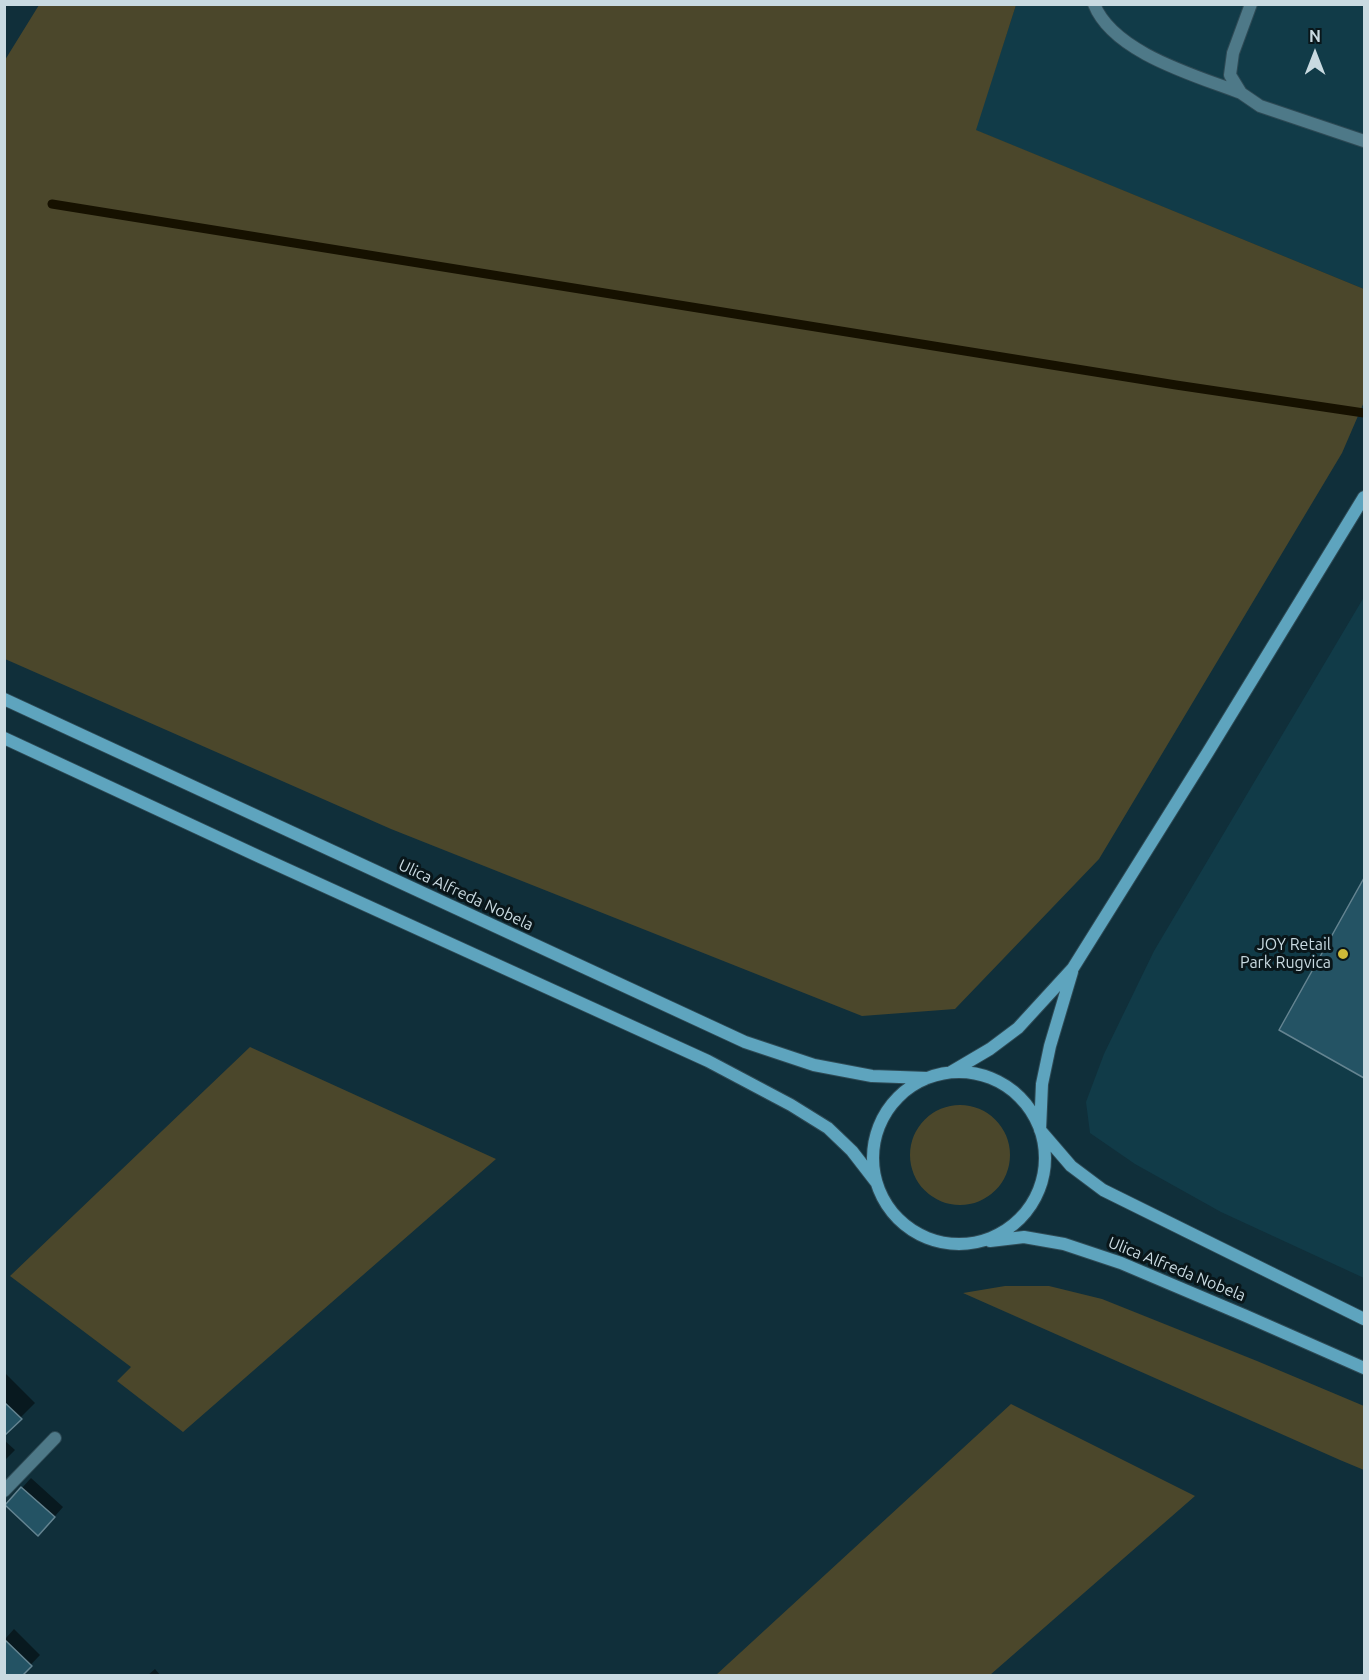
<!DOCTYPE html>
<html>
<head>
<meta charset="utf-8">
<style>
	body { margin:0 }
	#map { position:relative; width:1369px; height:1680px; overflow:hidden; background:#102f3a; font-family:Ubuntu,sans-serif }
	canvas { display:block }
	.frame { position:absolute; inset:0; border:6px solid #c9dae1; pointer-events:none }
	.north { position:absolute; left:1285px; top:24px; width:60px; height:60px; -webkit-text-stroke:4px #09161a; paint-order:stroke; rotate:0deg; font-size:16px; font-weight:700; line-height:24px; text-align:center; color:#c9dae1 }
	.north::after { content:''; display:block; margin:auto; width:21px; height:27px; background:#c9dae1; clip-path:polygon(50% 0,100% 100%,50% 72%,0 100%) }
</style>
</head>
<body>
<div id="map">
<canvas width="1369" height="1680"></canvas>
<div class="frame"></div>
<div class="north">N</div>
</div>
<script>
const ctx = document.querySelector('canvas').getContext('2d');
ctx.lineJoin = 'round';
function paint(path, color) {
  ctx.fillStyle = color;
  ctx.fill(path, 'evenodd');
}
function strokePath(path, color, width, dash) {
  ctx.strokeStyle = color;
  ctx.lineWidth = width;
  ctx.lineCap = dash ? 'butt' : 'round';
  ctx.setLineDash(dash || []);
  ctx.stroke(path);
}
function label(font, color, halo, rows, align = 'center') {
  ctx.font = font + ' Ubuntu,sans-serif';
  ctx.lineWidth = 6;
  ctx.setLineDash([]);
  ctx.textBaseline = 'middle';
  ctx.strokeStyle = halo;
  ctx.fillStyle = color;
  for (const [text, x, y, turn = 0] of rows) {
    ctx.save();
    ctx.translate(x, y);
    ctx.rotate((+turn || 0) * Math.PI / 180);
    ctx.textAlign = isNaN(turn) ? turn : align;
    if (halo) ctx.strokeText(text, 0, 0);
    ctx.fillText(text, 0, 0);
    ctx.restore();
  }
}
paint(new Path2D(`
	M1016,5H1364V289L975,130Z
	M1364,597V1278L1221,1212L1135,1164L1090,1133L1086,1102L1104,1054L1154,951Z`), '#113b48');
paint(new Path2D(`
	M39,5H1016L976,130L1364,289V402L1342,453L1099,859L955,1009L862,1016L391,829L5,659V60Z
	M250,1047L496,1159L183,1432L117,1381L131,1367L10,1276Z
	M910 1155a50 50 0 1 1 100 0a50 50 0 1 1-100 0Z
	M1005,1286H1049L1102,1299L1257,1361L1364,1406V1470L1340,1460L963,1293Z
	M1011,1404L1195,1496L990,1675H716Z`), '#4b472b');
paint(new Path2D(`
	M1364,881V1076L1281,1029Z
	M6,1374L35,1403L4,1434V1375Z
	M4,1440L15,1450L4,1461Z
	M31,1478L63,1507L48,1524L22,1488Z
	M14,1629L40,1655L20,1676H4V1637L6,1638Z
	M155,1669L161,1676H147Z`), '#0007');
strokePath(new Path2D(`
	M52,204L1176,385L1364,413`), '#161100', 9);
const building = new Path2D(`
	M1364,878V1078L1279,1030Z
	M4,1402L22,1419L4,1436Z
	M21,1487L55,1517L38,1536L5,1505Z
	M4,1639L32,1666L22,1676H4Z`);
paint(building, '#245364');
strokePath(building, '#648491', 1.5);
const lane = new Path2D(`
	M1094,4C1113,53 1197,76 1241,93
	M1251,4L1233,53L1230,75L1241,93L1260,106L1364,141`);
const street = new Path2D(`
	M4,1491L55,1438`);
const secondary = new Path2D(`
	M4,699L745,1042L814,1065L872,1076L927,1078
	M4,738L260,857L708,1061L791,1105L828,1128L852,1151L876,1182
	M1072,972L1050,1046L1042,1084L1040,1130L1071,1166L1103,1190L1364,1319
	M951,1072L990,1049L1018,1028L1073,968L1208,752L1364,497
	M873 1158a86 86 0 1 1 172 0a86 86 0 1 1-172 0Z
	M990,1241L1024,1237L1064,1244L1121,1263L1246,1316L1364,1368`);
strokePath(lane, '#2e4a55', 14);
strokePath(street, '#2e4a55', 14);
strokePath(secondary, '#2e4a55', 14);
strokePath(lane, '#4e7988', 12);
strokePath(street, '#4e7988', 12);
strokePath(secondary, '#5ea4be', 12);
for (const [x, y, r, color] of [
	[1343,954,6,"#cdb938"]
]) {
  const dot = new Path2D();
  dot.arc(x, y, r, 0, 2 * Math.PI);
  ctx.fillStyle = color;
  ctx.fill(dot);
  strokePath(dot, '#09161a', 2);
}
label('16px', '#c9dae1', '#09161a', [
	["Ulica Alfreda Nobela",466,895,25],
	["Ulica Alfreda Nobela",1177,1269,22]
]);
label('16px', '#c9dae1', '#09161a', [
	["JOY Retail",1331,945],
	["Park Rugvica",1331,963]
], 'right');
</script>
</body>
</html>
